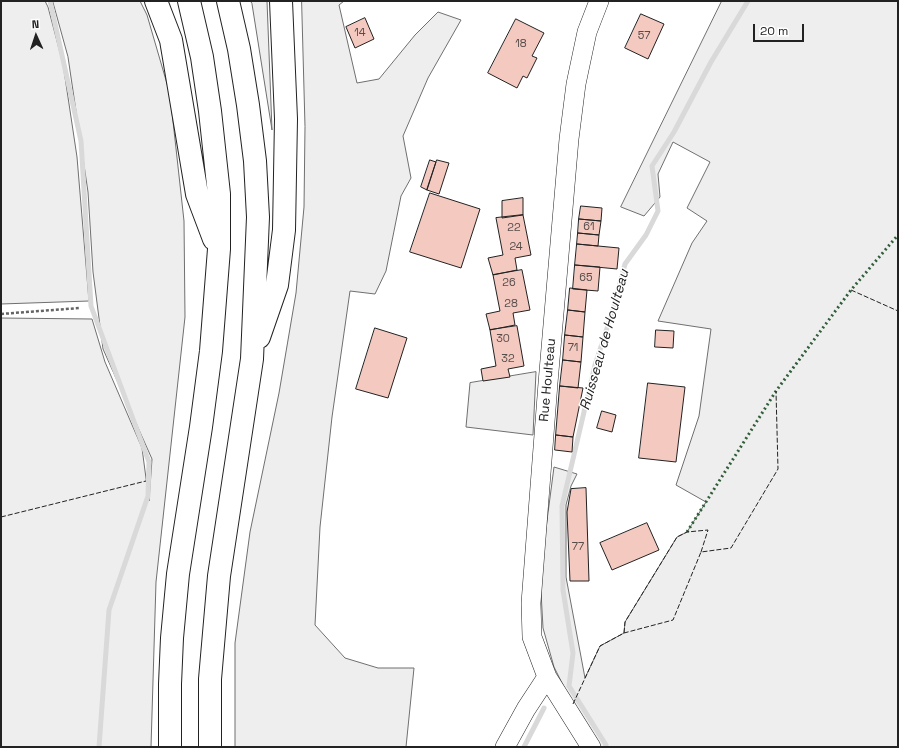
<!DOCTYPE html>
<html>
<head>
<meta charset="utf-8">
<style>
	body { margin:0 }
	#map { position:relative; width:899px; height:748px; overflow:hidden; background:#fff; font-family:"Space Grotesk",sans-serif }
	canvas { display:block }
	.frame { position:absolute; inset:0; border:2px solid #222; pointer-events:none }
	.north { position:absolute; left:16px; top:16px; width:40px; height:40px; -webkit-text-stroke:3px #fff; paint-order:stroke; rotate:357deg; font-size:11px; font-weight:700; line-height:16px; text-align:center; color:#222 }
	.north::after { content:''; display:block; margin:auto; width:14px; height:18px; background:#222; clip-path:polygon(50% 0,100% 100%,50% 72%,0 100%) }
	.scale { position:absolute; left:753px; top:24px; width:51px; height:18px; box-sizing:border-box; border:2px solid #222; border-top:0; padding-left:5px; font-size:12px; line-height:14px; white-space:nowrap; color:#222; -webkit-text-stroke:3px #fff; paint-order:stroke }
</style>
</head>
<body>
<div id="map">
<canvas width="899" height="748"></canvas>
<div class="frame"></div>
<div class="north">N</div>
<div class="scale">20 m</div>
</div>
<script>
const ctx = document.querySelector('canvas').getContext('2d');
ctx.lineJoin = 'round';
function paint(path, color) {
  ctx.fillStyle = color;
  ctx.fill(path, 'evenodd');
}
function strokePath(path, color, width, dash) {
  ctx.strokeStyle = color;
  ctx.lineWidth = width;
  ctx.lineCap = dash ? 'butt' : 'round';
  ctx.setLineDash(dash || []);
  ctx.stroke(path);
}
function label(font, color, halo, rows, align = 'center') {
  ctx.font = font + ' "Space Grotesk",sans-serif';
  ctx.lineWidth = 3;
  ctx.setLineDash([]);
  ctx.textBaseline = 'middle';
  ctx.strokeStyle = halo;
  ctx.fillStyle = color;
  for (const [text, x, y, turn = 0] of rows) {
    ctx.save();
    ctx.translate(x, y);
    ctx.rotate((+turn || 0) * Math.PI / 180);
    ctx.textAlign = isNaN(turn) ? turn : align;
    if (halo) ctx.strokeText(text, 0, 0);
    ctx.fillText(text, 0, 0);
    ctx.restore();
  }
}
const green = new Path2D(`
	M1,1H45L48,7L63,64L77,157L89,301L1,304Z
	M53,1H140L147,15L170,94L184,221L185,317L156,582L151,747H1V318L92,319L105,362L142,448L149,501L152,459L103,349L93,272L88,192L68,57Z
	M251,1H267L272,130L252,4Z
	M302,1H344L339,5L357,83L379,79L415,35L438,12L461,20L428,78L403,136L411,178L401,196L386,271L375,294L350,291L332,417L320,527L315,625L345,658L378,668H414L406,747H235V643L250,532L279,393L296,293L304,207L305,127Z
	M722,1H898V747H600L573,705L554,667L543,628L540,574L554,467L577,474L571,486L566,505V577L585,678L600,646L624,633L625,622L677,537L687,532L706,502L676,485L699,416L711,329L658,321L692,243L707,221L687,208L710,162L673,142L658,174L660,197L644,216L621,207Z
	M536,372L533,435L466,427L470,383Z`);
paint(green, '#eee');
strokePath(green, '#6f6f6f', 1);
strokePath(new Path2D(`
	M50,1L81,141L91,306L149,462L148,496L109,610L99,747
	M606,745L569,686L573,653L563,590L562,506L595,365L613,310L625,264L646,235L658,211L652,166L674,132L711,62L748,1
	M524,747L544,708`), '#d9d9d9', 5);
const building = new Path2D(`
	M641,14L664,24L648,59L625,48Z
	M365,18L374,39L355,48L346,27Z
	M516,19L544,33L532,56L537,58L527,78L523,76L517,88L488,73Z
	M430,160L436,162L427,190L421,187Z
	M437,160L449,163L439,194L427,190Z
	M430,193L480,209L461,268L410,252Z
	M523,198V215L502,218V201Z
	M581,206L602,208L601,221L579,219Z
	M523,215L531,255L515,258L517,270L493,275L488,258L503,255L496,218Z
	M579,219L601,221L599,235L578,233Z
	M578,233L599,235L598,246L577,244Z
	M577,244L619,248L617,269L575,265Z
	M575,265L600,267L598,291L573,289Z
	M522,270L530,310L513,313L515,325L490,330L486,314L500,311L493,275Z
	M570,288L587,290L585,312L568,310Z
	M568,310L585,312L583,337L565,335Z
	M517,326L524,366L508,369L510,377L483,381L481,369L496,366L490,330Z
	M375,328L407,338L388,398L356,389Z
	M656,330L674,331L673,348L655,347Z
	M565,335L583,337L581,362L563,360Z
	M563,360L581,362L578,388L560,386Z
	M648,383L685,387L676,462L639,458Z
	M560,386L583,388L573,437L556,435Z
	M602,411L616,415L612,432L597,428Z
	M556,435L573,437L572,452L555,450Z
	M586,488L589,581H570L567,512L571,489Z
	M647,523L659,550L612,570L600,543Z`);
paint(building, '#f3c9c0');
strokePath(building, '#222', 1);
const minor = new Path2D(`
	M505,747L526,709L547,677
	M591,747L547,677L532,637L531,603L548,383L569,139L576,84L587,32L599,1`);
const highway = new Path2D(`
	M156,1L171,40L197,194L214,239
	M259,337L277,285L284,230L286,119L281,1
	M170,747V684L172,638L178,574L201,427L211,351L219,249V194L210,111L202,57L189,1
	M210,747V679L219,576L252,359L258,217L255,161L248,105L239,49L228,1`);
strokePath(minor, '#222', 20);
strokePath(highway, '#222', 24);
strokePath(new Path2D(`
	M1,314L79,308`), '#646464', 2.5, [3, 2]);
strokePath(minor, '#fff', 19);
strokePath(highway, '#fff', 22);
strokePath(new Path2D(`
	M687,532L776,391L851,290L898,235`), '#2f5e38', 3, [2, 3]);
strokePath(new Path2D(`
	M851,290L898,311
	M1,517L146,481
	M624,633L625,622L677,537L687,532L708,530L701,552
	M573,704L600,646L624,633L673,620L701,552L731,548L778,469L776,391`), '#222', 1, [5, 2]);
label('11px', '#564c4a', null, [
	["14",360,33],
	["57",644,36],
	["18",521,44],
	["61",589,227],
	["22",514,228],
	["24",516,247],
	["65",586,278],
	["26",509,283],
	["28",511,304],
	["30",503,339],
	["71",573,348],
	["32",508,359],
	["77",578,547]
]);
label('13px', '#222', '#fff', [
	["Rue Houlteau",548,380,-85]
]);
label('italic 14px', '#222', '#fff', [
	["Ruisseau de Houlteau",605,340,-74]
]);
</script>
</body>
</html>
